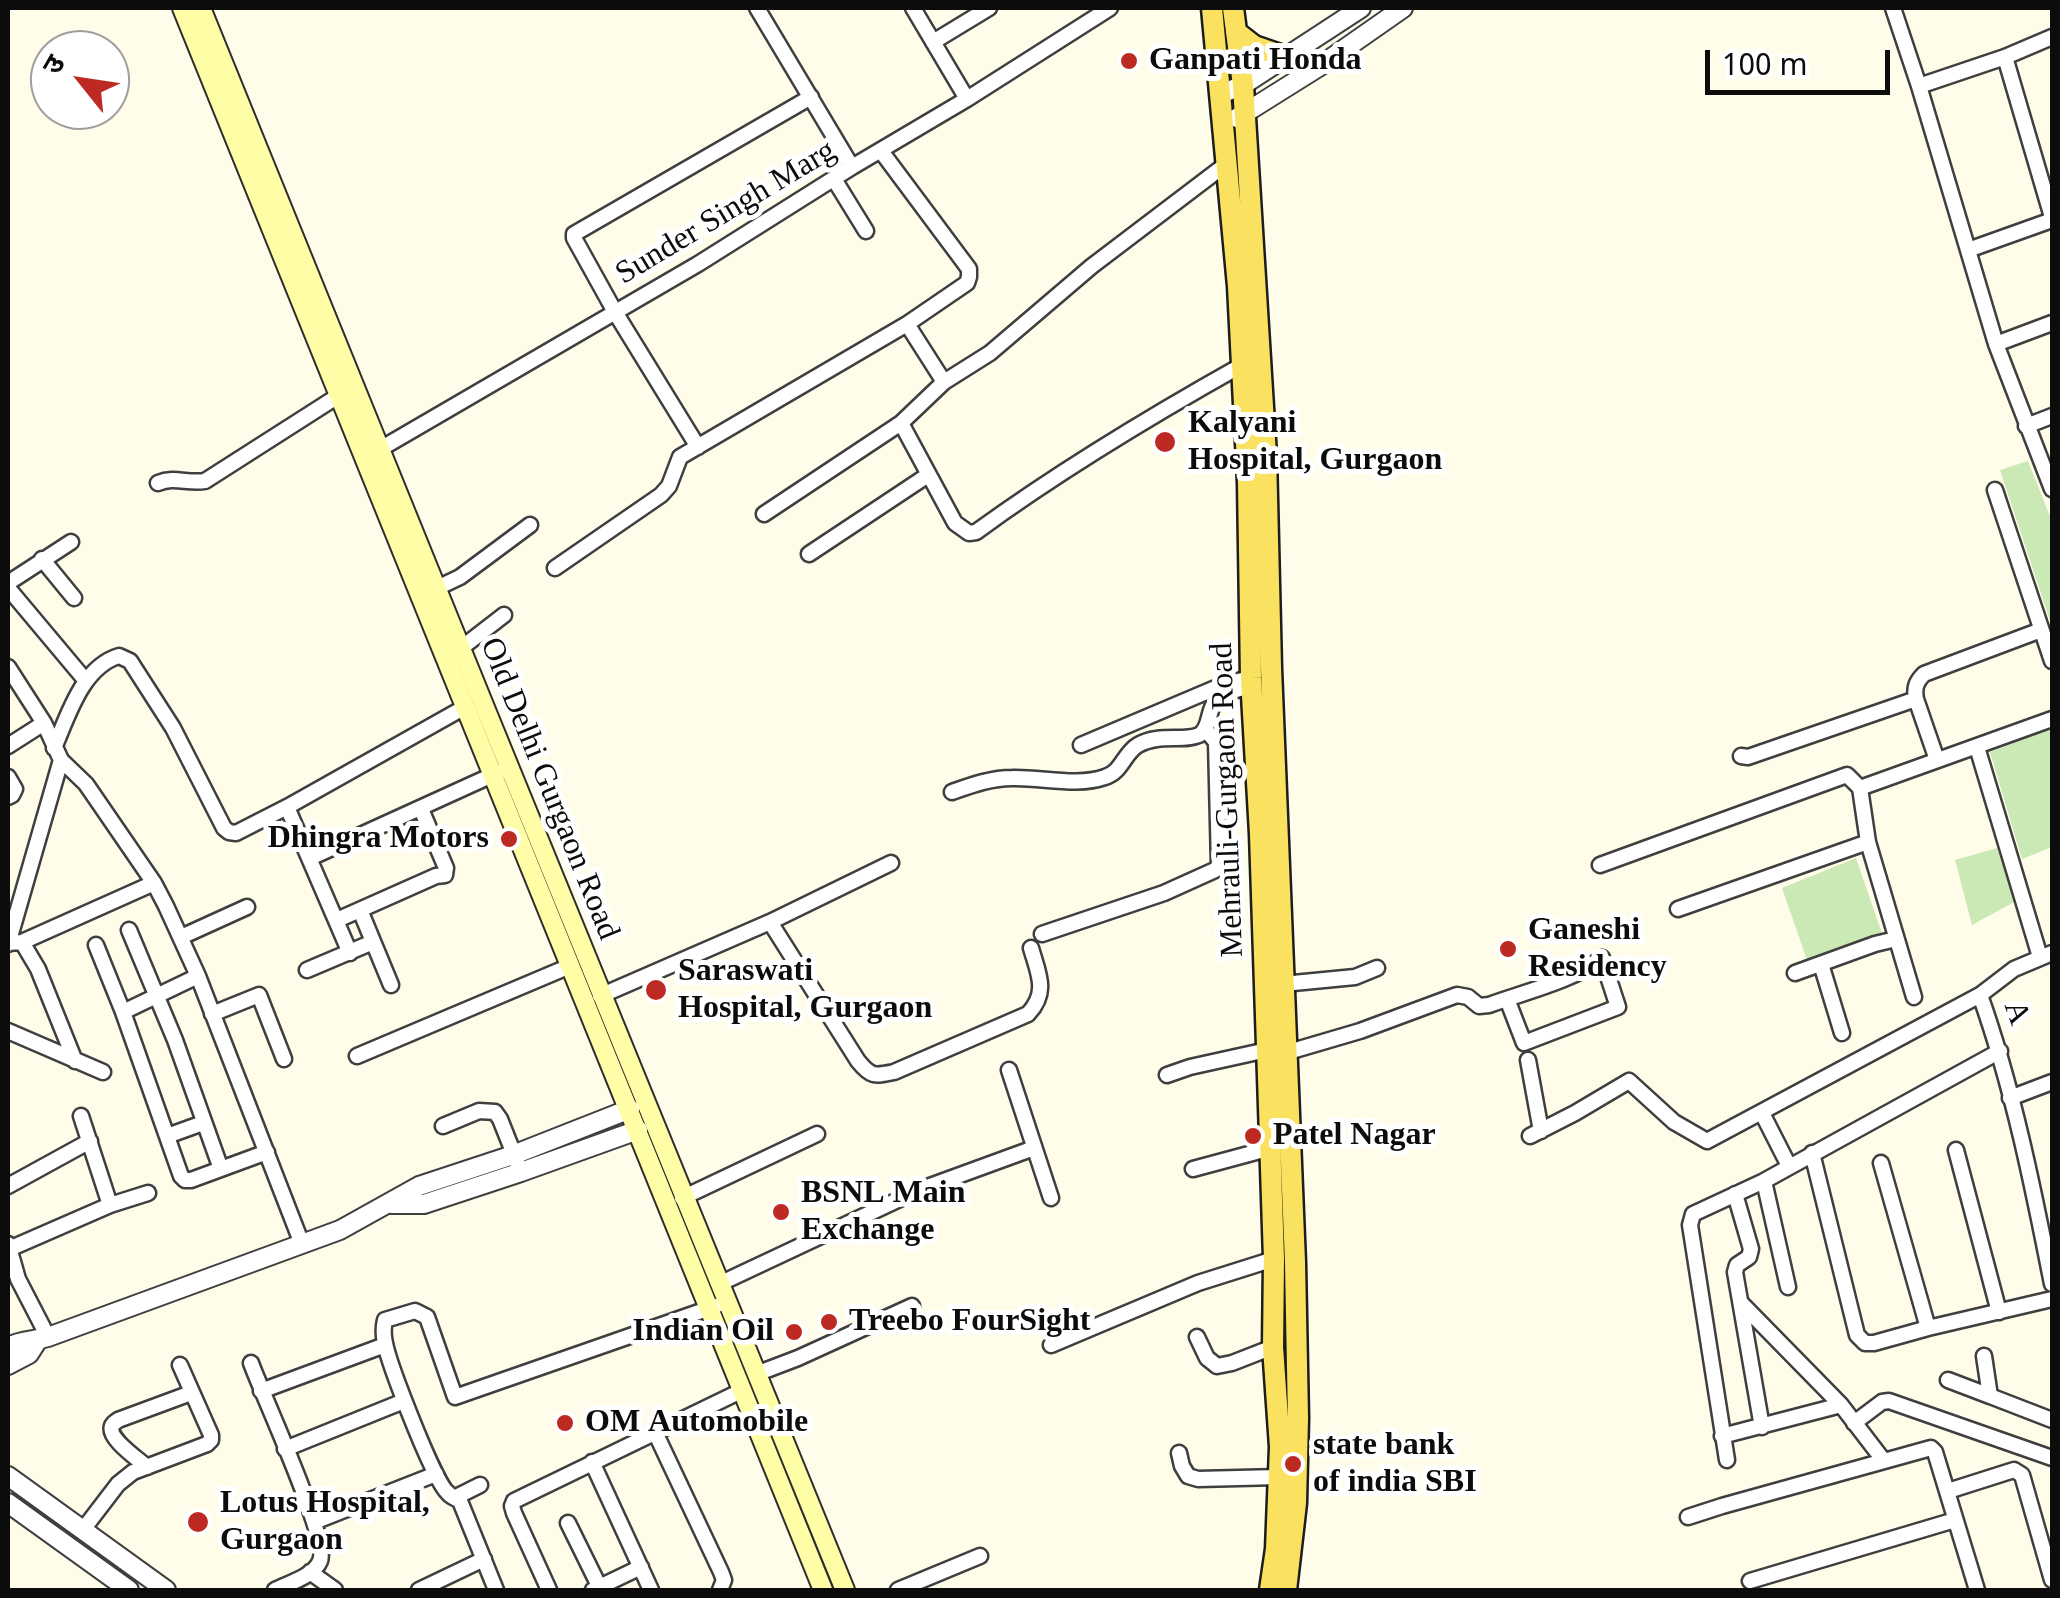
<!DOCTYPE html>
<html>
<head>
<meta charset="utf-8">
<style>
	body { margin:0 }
	#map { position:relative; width:2060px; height:1598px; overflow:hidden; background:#fffdea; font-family:Georgia,"Noto Sans Devanagari",serif }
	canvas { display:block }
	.frame { position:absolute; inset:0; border:10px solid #0c0c0c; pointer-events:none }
	.north { position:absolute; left:30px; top:30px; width:100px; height:100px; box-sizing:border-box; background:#fff; border:2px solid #9e9e9e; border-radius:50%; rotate:300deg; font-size:28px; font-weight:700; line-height:40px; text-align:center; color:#0c0c0c }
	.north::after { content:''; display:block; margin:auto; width:35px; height:45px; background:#bc2a23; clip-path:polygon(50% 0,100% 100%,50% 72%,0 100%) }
	.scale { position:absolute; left:1705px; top:50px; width:185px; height:45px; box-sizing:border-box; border:5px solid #0c0c0c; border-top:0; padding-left:12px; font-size:30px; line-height:35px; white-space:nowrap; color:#0c0c0c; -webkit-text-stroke:8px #fff; paint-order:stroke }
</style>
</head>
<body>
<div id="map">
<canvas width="2060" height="1598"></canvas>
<div class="frame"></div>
<div class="north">उ</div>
<div class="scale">100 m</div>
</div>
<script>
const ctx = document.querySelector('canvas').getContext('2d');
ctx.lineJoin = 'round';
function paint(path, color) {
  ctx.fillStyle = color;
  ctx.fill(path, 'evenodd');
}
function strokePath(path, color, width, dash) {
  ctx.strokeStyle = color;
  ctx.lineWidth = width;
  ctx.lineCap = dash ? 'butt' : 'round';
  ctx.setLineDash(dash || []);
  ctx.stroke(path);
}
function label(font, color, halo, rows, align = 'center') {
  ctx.font = font + ' Georgia,serif';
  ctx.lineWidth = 10;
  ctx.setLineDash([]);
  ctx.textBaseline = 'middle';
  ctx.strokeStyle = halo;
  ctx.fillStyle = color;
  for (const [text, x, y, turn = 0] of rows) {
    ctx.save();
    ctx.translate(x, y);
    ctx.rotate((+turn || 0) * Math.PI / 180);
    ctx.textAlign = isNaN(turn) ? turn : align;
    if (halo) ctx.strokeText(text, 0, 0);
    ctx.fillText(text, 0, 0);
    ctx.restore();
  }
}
paint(new Path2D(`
	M2028,461L2052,521V627L2000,470Z
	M2052,728V847L2022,859L1990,752Z
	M1997,848L2016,901L1972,925L1955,860Z
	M1856,858L1883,936L1809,966L1782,888Z`), '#cbe9b4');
const minor = new Path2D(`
	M757,8L852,167
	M913,8L967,99
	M1893,8L1919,86L1996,344L2052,489
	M933,42L989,8
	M2005,57L2052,217
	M1919,86L2005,57L2052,37
	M834,179L866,231
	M1968,250L2052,220
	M907,324L944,382
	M1996,344L2052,323
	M901,423L955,523L969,533L976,532C1061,470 1151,416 1242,365
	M2026,426L2052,416
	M698,447L615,312L574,238V234L811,97
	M375,452L698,264L852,167L967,99L1110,8
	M158,483C175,476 187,484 205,481L338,396
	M1995,490L2052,661
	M764,514L901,423L944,382L990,353L1092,266L1225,165
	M809,554L928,475
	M42,559L74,598
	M555,568L661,495L669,486L680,457L907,324L967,283L969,277V269L881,151
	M8,583L71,542
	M8,588L86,681
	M437,588L460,577L530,525
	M460,649L504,615
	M8,667L44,723L61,760L86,784L154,883L166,906L198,976L302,1244
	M1081,745L1225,684L1242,680
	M8,746L44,723
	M1977,747L2040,957
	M54,748C68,716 82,667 119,656L130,661L173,728L224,828L229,832L236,833L287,807L465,707
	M1741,756L1748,757L1916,699
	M1937,760L1916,699C1914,688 1916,682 1924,674L2041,630
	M8,777L15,789L12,795L8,797
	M1860,788L2052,719
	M952,792C972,785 991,778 1012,778C1042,777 1077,787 1105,777C1122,772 1124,753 1138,745C1159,733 1184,742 1199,735C1211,729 1207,710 1216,701C1225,692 1240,689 1252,686
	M287,807L350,953
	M310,858L499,772
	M1600,865L1847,775L1860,788L1868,842L1914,997
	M1678,909L1868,842
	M360,910L391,985
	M337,920L436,876L445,875L446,868L421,809
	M770,922L858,1061C871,1077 874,1076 894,1072L1028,1014C1049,992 1038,973 1031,948
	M129,930L175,1040L221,1169
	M1042,934L1164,893L1215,870L1219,866L1216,742L1205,729
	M181,937L247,907
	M22,942L38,969L75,1061
	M8,943L22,942L154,883
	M8,944L61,760
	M96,945L123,1012L181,1176L185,1180H191L267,1152
	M1821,964L1842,1033
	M307,970L373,942
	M1795,973L1875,944L1896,939
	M1283,984L1355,977L1377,968
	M1980,995C2013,1088 2033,1187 2052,1284
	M600,996L770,922L891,863
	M123,1012L198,976
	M212,1014L259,995L284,1059
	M8,1031L103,1072
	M1285,1053L1360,1031L1457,995L1468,997L1479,1006L1489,1005C1524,992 1573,981 1602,958L1618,1007L1524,1043L1507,999
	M357,1056L570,966
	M1528,1060L1541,1131
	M1009,1070L1051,1198
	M1167,1075L1190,1067L1267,1050
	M2010,1098L2052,1082
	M1762,1113L1789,1166
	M81,1116L110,1205
	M443,1126L479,1111L495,1112L500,1119L521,1172
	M167,1136L203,1123
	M1530,1136L1575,1113L1629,1081L1674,1122L1707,1141L1980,995L2014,969L2052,953
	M1956,1150L1999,1312
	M1812,1153L1857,1335L1865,1343H1874L1928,1328L2052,1299
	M1881,1163L1928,1328
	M1193,1169L1271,1148
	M1764,1181L1788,1287
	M8,1186L90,1141
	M1735,1194L1751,1249L1749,1257L1737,1265L1735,1272L1762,1427
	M682,1198L817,1134
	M8,1244L18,1279L48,1337
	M9,1249L110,1205L148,1193
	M719,1284L919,1190L1034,1148
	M1741,1303L1841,1405L1884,1461
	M1197,1337L1207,1358L1217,1366L1232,1363L1273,1347
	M1051,1345L1198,1283L1274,1259
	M1984,1356L1990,1396L2052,1420
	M251,1363C262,1394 330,1540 320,1561C314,1576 289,1583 275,1590
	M756,1374L798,1358L912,1306
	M1948,1380L1990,1396
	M261,1391L385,1345
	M1854,1423L1882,1402L1889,1401L2052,1458
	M655,1432L721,1572L724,1580L720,1590
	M1722,1436L1841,1405
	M285,1449L404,1401
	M1179,1453L1182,1466L1188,1476L1198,1479L1279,1477
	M1727,1460L1690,1225L1693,1214L1764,1181L2000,1051
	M592,1462L651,1590
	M147,1467C138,1459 107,1438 112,1426C113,1423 116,1422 118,1420L191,1393
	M1948,1491L2014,1470L2022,1475L2052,1580
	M456,1497L480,1485
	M1688,1517L1722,1506L1931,1448L1935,1452L1977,1590
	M314,1522L436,1474
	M568,1523L601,1590
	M82,1531L118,1484L133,1472L207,1444L211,1440V1435L180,1365
	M310,1572L335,1590
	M1750,1581L1955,1520
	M419,1590L484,1559
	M496,1590L460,1501C456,1498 451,1497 448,1493C434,1482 389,1364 385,1343C383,1334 383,1328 385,1320L415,1311L427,1317L455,1397L716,1306
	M549,1590L514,1513L512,1506L514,1501L743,1390
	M593,1590L641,1567
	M898,1590L980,1556`);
const tertiary = new Path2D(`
	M1221,94L1243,85L1361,8
	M1237,118L1320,66L1403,8
	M391,1204H424L521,1172L638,1130
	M8,1347C21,1340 34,1341 48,1337L340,1230L419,1186L513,1155L630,1109
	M8,1365L29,1354L38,1340
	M8,1476L166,1590
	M8,1503L129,1590`);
const secondary = new Path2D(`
	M182,8L823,1590
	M201,8C416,535 628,1064 845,1590`);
const primary = new Path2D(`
	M1212,8L1238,286L1248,483L1251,678L1260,834L1274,1259L1273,1347L1280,1447L1276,1549L1270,1590
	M1233,8L1243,85L1266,455L1271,668L1295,1262L1298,1418L1296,1503L1286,1590
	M1236,32L1254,46L1286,57`);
strokePath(minor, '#3f3f3f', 19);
strokePath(tertiary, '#3f3f3f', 22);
strokePath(secondary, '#2e2e2e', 22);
strokePath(primary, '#1d1d1d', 25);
strokePath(minor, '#fff', 14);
strokePath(tertiary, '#fff', 18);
strokePath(secondary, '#fffda5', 18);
strokePath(primary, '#fae260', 20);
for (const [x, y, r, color] of [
	[1129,61,10,"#bc2a23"],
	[1165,442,12,"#bc2a23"],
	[509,839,10,"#bc2a23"],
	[1508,949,10,"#bc2a23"],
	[656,990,12,"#bc2a23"],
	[1253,1136,10,"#bc2a23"],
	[781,1212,10,"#bc2a23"],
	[829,1322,10,"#bc2a23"],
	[794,1332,10,"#bc2a23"],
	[565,1423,10,"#bc2a23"],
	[1293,1464,10,"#bc2a23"],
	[198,1522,12,"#bc2a23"]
]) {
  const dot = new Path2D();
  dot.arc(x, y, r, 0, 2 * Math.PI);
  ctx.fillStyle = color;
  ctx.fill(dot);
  strokePath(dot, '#fff', 4);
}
label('bold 32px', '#0c0c0c', '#fff', [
	["Ganpati Honda",1149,61],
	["Kalyani",1188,424],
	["Hospital, Gurgaon",1188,461],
	["Dhingra Motors",489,839,"right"],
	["Ganeshi",1528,931],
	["Residency",1528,968],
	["Saraswati",678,972],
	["Hospital, Gurgaon",678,1009],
	["Patel Nagar",1273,1136],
	["BSNL Main",801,1194],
	["Exchange",801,1231],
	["Treebo FourSight",849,1322],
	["Indian Oil",774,1332,"right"],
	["OM Automobile",585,1423],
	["state bank",1313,1446],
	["of india SBI",1313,1483],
	["Lotus Hospital,",220,1504],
	["Gurgaon",220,1541]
], 'left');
label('32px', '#0c0c0c', '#fff', [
	["Sunder Singh Marg",726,213,-31],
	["Old Delhi Gurgaon Road",549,789,68],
	["Mehrauli-Gurgaon Road",1228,800,-92],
	["A",2016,1013,70]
]);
</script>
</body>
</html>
